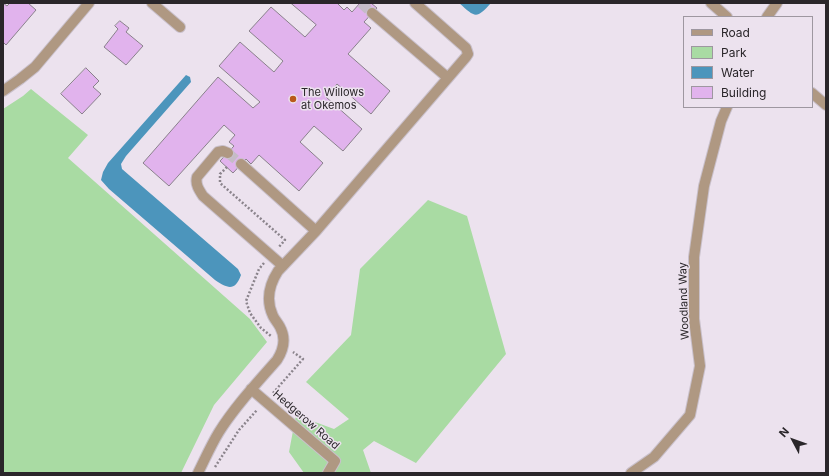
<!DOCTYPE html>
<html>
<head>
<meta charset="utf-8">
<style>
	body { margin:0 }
	#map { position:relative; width:829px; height:476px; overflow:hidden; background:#ece2ee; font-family:Inter,sans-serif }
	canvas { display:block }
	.frame { position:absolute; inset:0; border:4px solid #2a262a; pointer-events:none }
	.legend { position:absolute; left:683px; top:16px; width:130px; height:92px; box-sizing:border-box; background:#ece2ee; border:1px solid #9e97a0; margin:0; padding:5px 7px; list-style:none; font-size:12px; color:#2a262a }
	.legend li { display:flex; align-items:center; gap:8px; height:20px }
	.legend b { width:20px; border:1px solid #9e97a0 }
	.north { position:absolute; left:773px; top:420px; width:40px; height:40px; -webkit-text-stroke:3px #ece2ee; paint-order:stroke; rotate:311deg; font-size:11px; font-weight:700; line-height:16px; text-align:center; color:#2a262a }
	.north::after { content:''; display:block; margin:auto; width:14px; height:18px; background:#2a262a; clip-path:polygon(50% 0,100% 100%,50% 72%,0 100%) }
</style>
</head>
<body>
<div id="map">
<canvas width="829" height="476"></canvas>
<div class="frame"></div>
<ul class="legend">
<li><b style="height:5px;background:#af9882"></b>Road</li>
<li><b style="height:11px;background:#a9dba3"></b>Park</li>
<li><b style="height:11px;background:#4c95bc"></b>Water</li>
<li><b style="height:11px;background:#e1b3ed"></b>Building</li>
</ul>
<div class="north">N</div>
</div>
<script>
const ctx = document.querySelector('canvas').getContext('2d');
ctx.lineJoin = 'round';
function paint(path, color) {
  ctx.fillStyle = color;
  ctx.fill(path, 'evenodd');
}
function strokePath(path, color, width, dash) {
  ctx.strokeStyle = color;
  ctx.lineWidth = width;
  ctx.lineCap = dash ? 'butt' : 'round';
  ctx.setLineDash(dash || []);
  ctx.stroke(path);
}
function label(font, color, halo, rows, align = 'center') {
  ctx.font = font + ' Inter,sans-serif';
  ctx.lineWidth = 3;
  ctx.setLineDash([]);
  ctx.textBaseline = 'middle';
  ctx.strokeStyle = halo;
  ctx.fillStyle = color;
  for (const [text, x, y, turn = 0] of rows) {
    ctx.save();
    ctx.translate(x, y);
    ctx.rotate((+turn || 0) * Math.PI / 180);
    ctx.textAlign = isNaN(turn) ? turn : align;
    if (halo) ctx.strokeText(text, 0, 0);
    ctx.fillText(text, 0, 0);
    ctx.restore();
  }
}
paint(new Path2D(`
	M31,89L88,135L68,158L250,319L267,342L214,405L181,473H3V109L23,96Z
	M428,200L467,216L506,354L416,463L374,441L363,450L371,473H304L289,452L296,415L334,429L349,419L306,382L351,335L360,269Z`), '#a9dba3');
paint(new Path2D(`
	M459,3H491C476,20 475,17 459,3Z
	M186,75L190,77L191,82L126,156L121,164L122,169L238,269L241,275C235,292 227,288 215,280L109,189L101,180L103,172L108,163Z`), '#4c95bc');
const building = new Path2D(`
	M3,3L7,6L10,3H28L36,10L6,45L3,42Z
	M291,3H337L344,10L347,7L352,12L360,3H371L377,8L364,22L371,28L348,54L390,91L371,114L337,84L326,97L362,129L343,151L314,126L300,142L323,163L299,191L259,155L251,164L246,159L233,173L220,161L234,146L229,142L235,135L224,125L169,186L143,163L218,77L253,108L260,102L219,66L240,42L274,72L283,61L249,31L271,7L305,37L316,25Z
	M120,21L129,28L126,32L143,46L126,65L104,47L118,29L115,26Z
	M86,68L99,81L93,87L101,94L82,114L61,94Z`);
paint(building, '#e1b3ed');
strokePath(building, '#89808b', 1);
strokePath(new Path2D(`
	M361,3L372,13
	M228,153L241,164`), '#c5bcc7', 10, [10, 5]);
const minor = new Path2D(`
	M152,3L180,27
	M711,3L727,17
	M372,13L448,78
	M767,17L777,3
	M3,91L20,79L35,67L89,3
	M812,93L826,105
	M228,153L223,151L218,152L197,177C195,184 199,190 203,196L283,266
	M241,164L316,231
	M251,389L335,461L328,473
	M198,473C205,459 211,445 219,432C236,405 257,383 277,360C284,349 286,338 280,327C278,323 275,320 273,316C266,301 269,285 278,271L316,231L466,57L468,54L466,48L415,3
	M631,473L654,457L690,415L700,366L694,319V257L704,186L721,121L727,107`);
strokePath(minor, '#c9c0cb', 12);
strokePath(new Path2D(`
	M227,167L220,174V183L285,240L278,248
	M264,263L259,269L246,301L250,313L261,328L271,336
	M273,393L303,359L293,352
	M215,467L239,430L257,410`), '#8b848c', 2.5, [2, 2]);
strokePath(minor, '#af9882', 10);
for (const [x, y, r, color] of [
	[293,99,4,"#ba591b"]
]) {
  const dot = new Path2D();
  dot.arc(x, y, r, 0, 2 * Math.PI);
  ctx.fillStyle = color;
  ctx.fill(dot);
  strokePath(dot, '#ece2ee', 1.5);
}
label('11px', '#2a262a', '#ece2ee', [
	["The Willows",301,93],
	["at Okemos",301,106]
], 'left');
label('11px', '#2a262a', '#ece2ee', [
	["Woodland Way",684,301,-92],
	["Hedgerow Road",306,420,41]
]);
</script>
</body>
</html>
